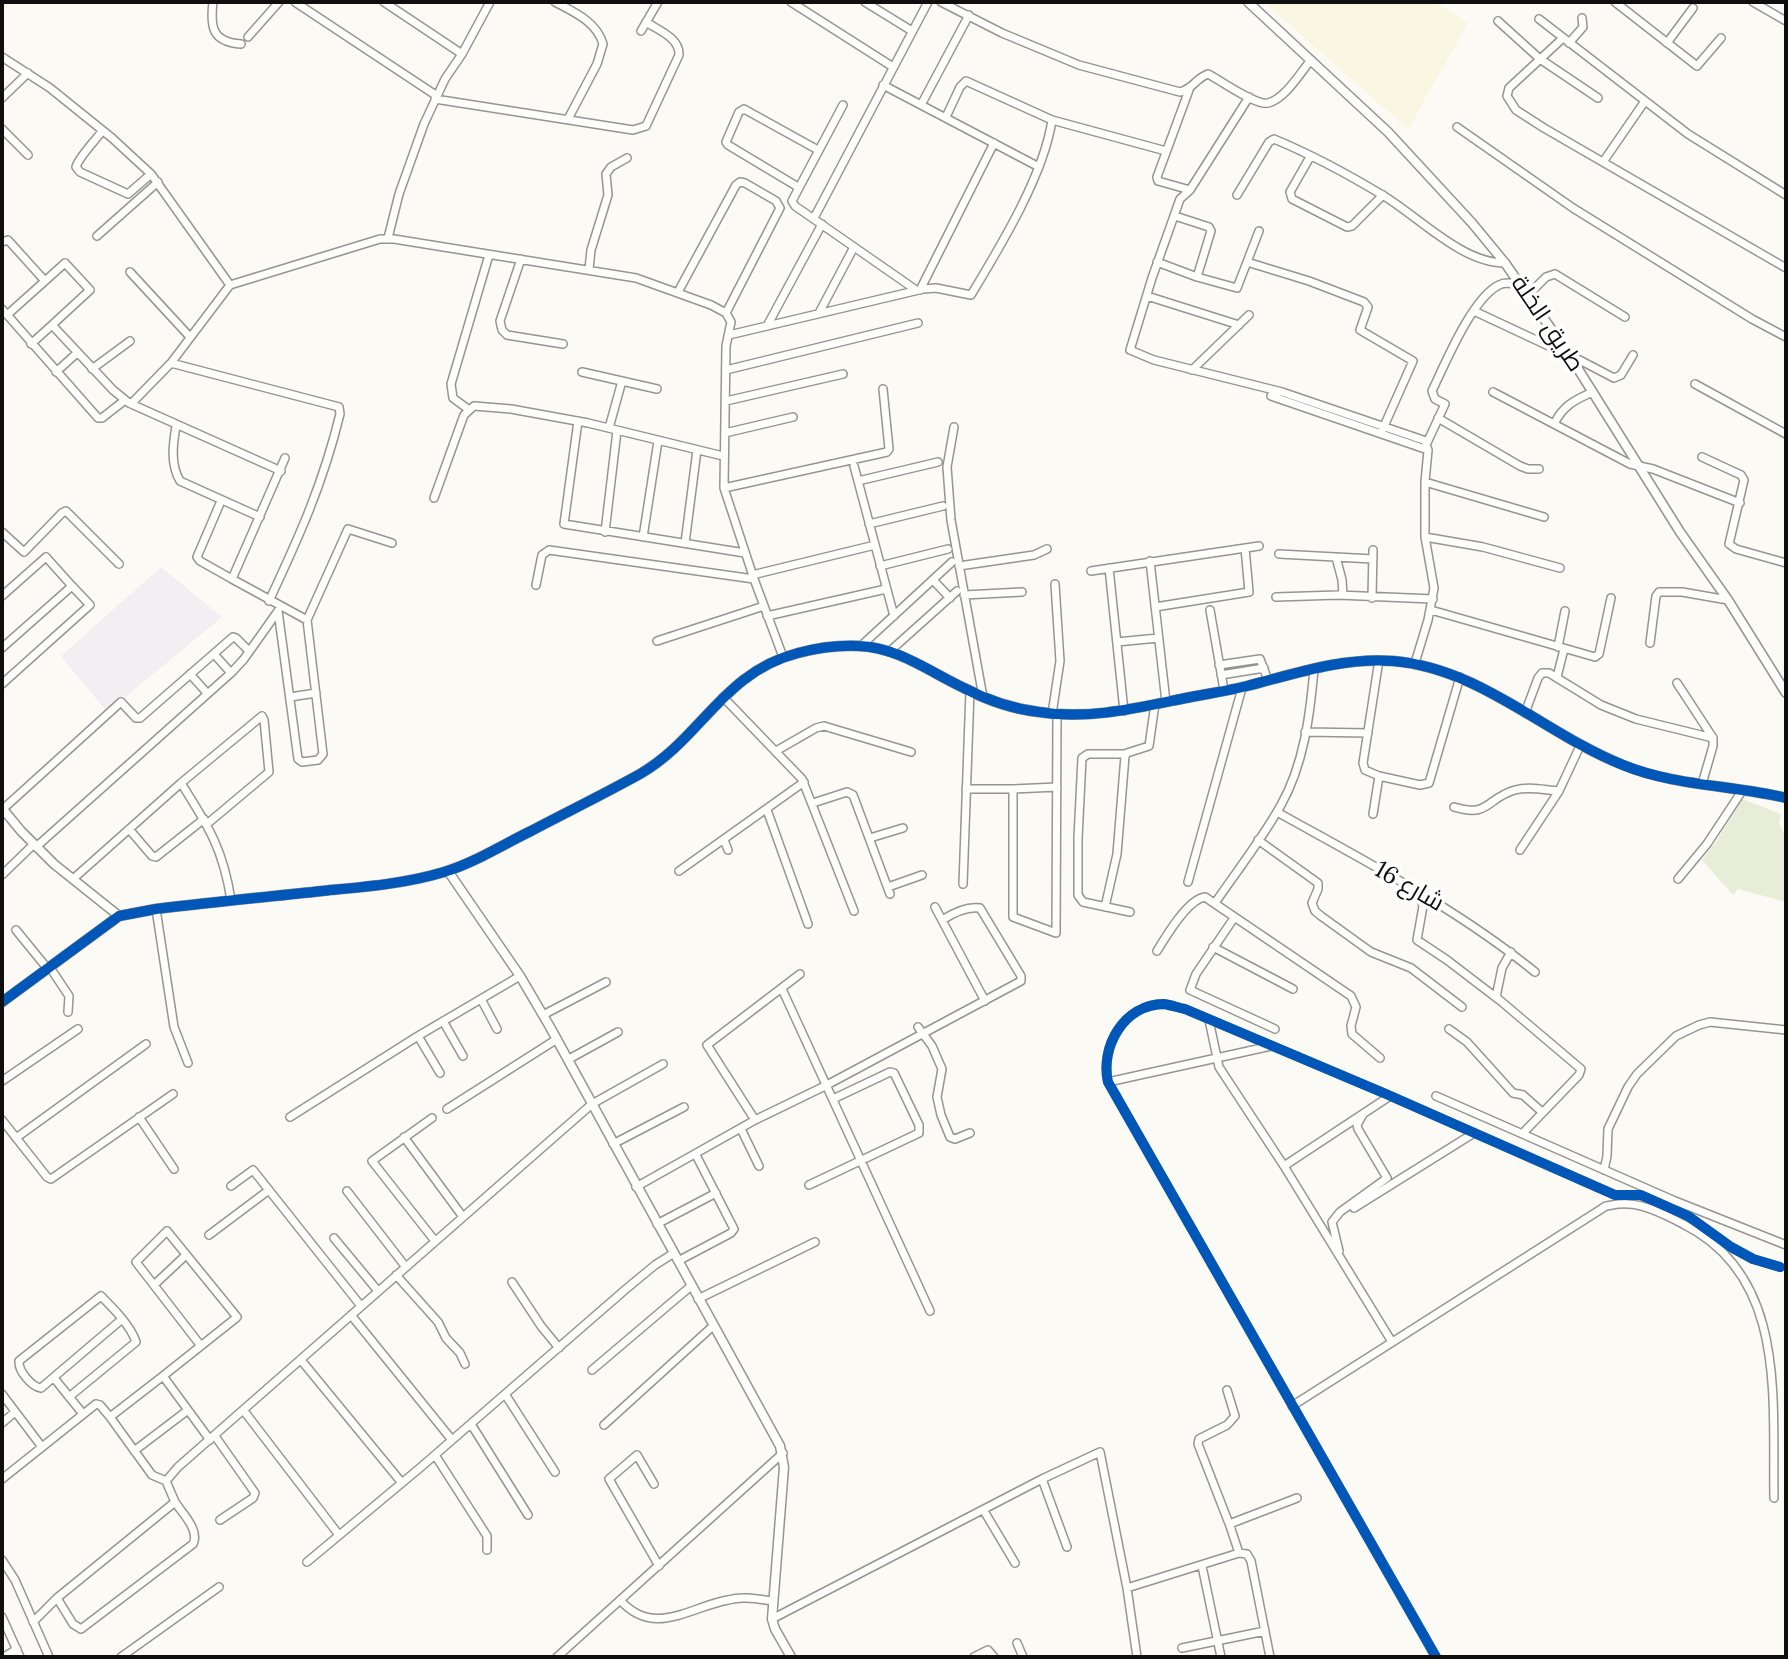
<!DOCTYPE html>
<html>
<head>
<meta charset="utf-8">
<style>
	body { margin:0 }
	#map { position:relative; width:1788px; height:1659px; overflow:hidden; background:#fcfaf4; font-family:Lora,serif }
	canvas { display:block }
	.frame { position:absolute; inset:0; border:4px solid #0f0f0f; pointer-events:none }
</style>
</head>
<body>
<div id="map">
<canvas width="1788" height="1659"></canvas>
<div class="frame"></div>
</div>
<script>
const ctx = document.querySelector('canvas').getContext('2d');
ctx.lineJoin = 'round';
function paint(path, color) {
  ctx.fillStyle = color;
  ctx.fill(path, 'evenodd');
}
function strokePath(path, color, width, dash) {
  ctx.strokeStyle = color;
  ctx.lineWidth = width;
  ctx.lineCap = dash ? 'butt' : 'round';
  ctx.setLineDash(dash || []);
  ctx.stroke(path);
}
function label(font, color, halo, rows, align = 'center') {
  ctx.font = font + ' Lora,Cairo,serif';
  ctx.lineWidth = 7;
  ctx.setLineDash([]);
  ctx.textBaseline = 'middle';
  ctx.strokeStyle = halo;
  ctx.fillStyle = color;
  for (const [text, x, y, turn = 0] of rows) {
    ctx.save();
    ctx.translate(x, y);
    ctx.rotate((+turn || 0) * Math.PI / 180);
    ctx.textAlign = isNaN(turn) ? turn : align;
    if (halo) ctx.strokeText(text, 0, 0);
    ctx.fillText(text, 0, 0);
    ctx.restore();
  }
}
paint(new Path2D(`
	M161,567L222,617L107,712L61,656Z`), '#f3eef1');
paint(new Path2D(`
	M1264,2H1434L1468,23L1408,129Z`), '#f9f6e1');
paint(new Path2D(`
	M1742,799L1781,814L1779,823L1786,838V902L1738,889L1733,895L1702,860L1716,842Z`), '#e8edd8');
const minor = new Path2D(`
	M213,2C210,27 212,42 241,44
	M295,2L437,96
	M384,2L462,54
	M555,2C574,12 597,22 603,44L597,64L568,119
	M791,2L893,67
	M865,2L912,31
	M941,2L1002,33L1079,65L1180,92C1193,89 1196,78 1208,74C1220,80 1256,106 1268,103C1285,99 1300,73 1311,60
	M1615,2L1697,66L1721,38
	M1753,2L1786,21
	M1539,19L1688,134L1786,195
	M1498,21L1540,59L1598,98
	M641,31L658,2
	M248,37L279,2
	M1563,38L1509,88L1507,96L1516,110L1544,128L1786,268
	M1569,43L1583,27L1582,18
	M1667,43L1693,8
	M2,57L50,88L112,138L151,174L230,285
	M883,85L1039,167
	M1189,90L1157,177L1158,181L1190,190
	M1249,97L1190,190L1180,199L1152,278L1130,350L1154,360L1282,392L1426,441
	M2,98L28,73
	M435,99L633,130L646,126L679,55C680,38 658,30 646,22
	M843,105L792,201L795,206L916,290
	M921,105L969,15
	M1052,120L1166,151
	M1457,127L1573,208L1752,319L1786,337
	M2,129L28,155
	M102,131C95,141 79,157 76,167L80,172L128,194L151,174
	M1310,157L1290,192L1292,199L1347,227L1352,226L1383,195
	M1603,162L1645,101
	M798,187L728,145L726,142L739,112L744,109L818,150
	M1237,195L1269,142L1274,139C1310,154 1351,176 1384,196C1420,218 1462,263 1505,263
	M814,218L928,2
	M97,236L158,182
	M388,238L399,194L424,124L445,79L462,54L490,2
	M2,242L8,240L45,281L65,263L90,290L52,325
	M521,259L500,321L502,330L507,335L563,344
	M1157,262L1197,277L1211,231L1209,227L1175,216
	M1247,262L1309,281L1364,302L1368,307L1360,330L1413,361L1381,433
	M589,269L591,250L608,195L606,174L611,167L627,158
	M130,272L190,337
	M1197,277L1237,288L1259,231
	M920,290L994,143
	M678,292L736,185L740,182L745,183L776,201L780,208L726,313
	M1528,295L1546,277L1555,274L1625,317
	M1147,296L1239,325
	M2,309L98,418H102L125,400
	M1474,311L1568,355
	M819,313L854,247
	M7,315L45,281
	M767,326L822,224
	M729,335L923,289L936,288L971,295C1000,247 1044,175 1052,120L966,81L960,87L946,117
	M31,344L52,325L113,390L129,403L281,471
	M1570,355L1614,378L1621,375L1633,355
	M171,363L339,407L340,414C323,484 299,537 269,601
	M92,369L130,341
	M726,370L918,323
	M1192,370L1249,315
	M56,372L77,353
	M582,372L657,389
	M1695,384L1786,434
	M1493,392L1630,464L1653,469L1740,503
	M1271,396L1428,450
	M726,401L843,374
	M131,404L171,363L230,285L380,239H394L636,278L711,305L726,313L731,322L726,346L724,488L754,579L783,657
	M468,409L453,398L451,384L489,255
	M1438,418L1520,466L1528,469H1539
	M578,421L564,524L745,553
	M1554,424C1563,406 1574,400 1593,392
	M176,426C173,444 170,464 180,481L260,517
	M954,427L947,467L951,520L983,697
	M609,428L622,381
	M725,433L793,417
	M1702,457L1741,475L1744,480L1729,544L1736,549L1786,563
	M854,466L894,616
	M858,481L938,462
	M1425,482L1544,517
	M724,488L887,452L889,449L883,389
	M434,498L464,415L474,406L511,409L588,423L723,456
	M221,501L197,557L200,561L232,579
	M869,524L943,506
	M2,532L24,552L62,513L66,511L119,564
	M605,532L617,431
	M643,537L658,441
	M1425,537L1483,547L1560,568
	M685,543L697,450
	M1279,554L1373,559
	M1336,557L1342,580L1343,595
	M1150,561L1166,702
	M880,566L948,549
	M959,566L1034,555L1047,549
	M1109,568L1124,711
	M1091,571L1259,546
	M752,575L875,545
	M933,580L950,598
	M536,585L542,555L549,550L754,579
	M964,595L1022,592
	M2,596L46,557L72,586
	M1276,597L1338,595L1433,599
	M1372,598L1373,550
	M1155,607L1249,592L1245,548
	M1210,610L1224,690
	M1431,610L1595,657L1599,654L1611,598
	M278,611L298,759L302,762L318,760L323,754L307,620L232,579L285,458
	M767,616L886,589
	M307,620L348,529L392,543
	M657,641L764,606
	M1117,642L1158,638
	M1650,643L1656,596L1659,592H1682L1728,600
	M862,645L952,562
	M1558,647L1565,611
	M2,648L72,586L90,605L2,684
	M889,652L957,591
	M214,654L231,673
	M1415,663L1428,620L1434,588L1425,537V482L1428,450L1426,445L1445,404L1435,399L1432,391C1445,364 1472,298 1499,285C1506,281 1514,284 1521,285
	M1219,665L1260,659L1268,680
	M190,674L207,693
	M1221,675L1264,668
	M1557,677L1564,649
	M1677,683L1713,738V746L1702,784
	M290,697L316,693
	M723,697L802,779L854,911
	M1525,713L1538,678L1542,673H1549L1601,705L1636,719L1713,738
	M1052,714L1060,661L1055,584
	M1305,732L1368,733
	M776,751L816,728L824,726L911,752
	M1126,754H1088L1082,758L1078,838V895L1083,902L1130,912
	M1379,776L1420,785L1429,783L1460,677
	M1057,787L1013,789V917L1056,933L1057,714
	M966,789H1013
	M813,803L847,792L853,795L890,894
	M1454,807C1490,818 1486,798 1515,790C1529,786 1544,790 1559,791
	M3,809L121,702L136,718H140L233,637L236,638L249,651
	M767,810L808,924
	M1277,812C1365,861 1456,908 1535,972
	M1373,814L1379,776L1365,770L1363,763L1379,660
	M207,824L269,772L264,720L262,716L181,783C208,826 223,848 231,900
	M129,829L152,856L156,857L204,819
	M870,838L903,828
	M724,840L728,850
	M1258,840L1318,883V889L1312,903L1315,911L1321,916L1371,952L1411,968L1462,1007
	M36,847L231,673L244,659L278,611
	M1520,850L1559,791L1580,746
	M679,871L804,782
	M2,875L34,844
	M73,879L181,783
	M1678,879L1707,844L1742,791
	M1188,882L1242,688
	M963,884L970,691
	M888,887L922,875
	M1419,894L1423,906L1417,940L1447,960L1498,999
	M1215,903C1237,871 1262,839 1281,805C1304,764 1310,715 1314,669
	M935,907L985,1001
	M1105,907L1117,854L1125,756L1127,753L1149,746L1155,704
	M156,909L174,1027L188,1063
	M1234,918L1196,974L1190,990L1275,1029
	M16,930L47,968
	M1213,947L1293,989
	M1157,951C1166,936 1188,899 1205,897L1351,996L1356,1007L1351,1026L1352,1034L1380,1058
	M1511,952L1502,968L1496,997L1581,1069L1579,1075L1523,1133
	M49,966L69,996L68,1012
	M782,989L930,1311
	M481,999L497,1029
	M543,1015L606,982
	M1209,1020L1219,1067L1284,1166L1392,1342
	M443,1021L463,1056
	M918,1027L932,1046L942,1069L937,1097L941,1115L950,1137L955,1139L970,1133
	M1449,1029L1467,1042L1513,1093L1523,1095L1542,1112
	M418,1036L440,1073
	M569,1059L618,1032
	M2,1081L78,1029
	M1108,1082L1271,1046
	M1436,1096L1675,1201L1786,1245
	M447,1109L557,1039
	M139,1117L174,1169
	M290,1117L418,1036L520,976
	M432,1118L372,1161L435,1241
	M2,1120L47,1177L51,1179L173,1094
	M755,1120L707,1045L800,974
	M741,1129L759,1166
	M404,1137L463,1217
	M16,1138L146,1044
	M613,1144L684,1107
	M1284,1166L1390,1096
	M1604,1170L1607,1156L1608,1129L1628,1087L1637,1074L1676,1036L1699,1025L1710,1022L1786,1030
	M809,1185L919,1133V1125L894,1073L890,1072L833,1099
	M231,1186L253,1170L361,1306
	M636,1187L755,1120L825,1086L1021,981V976L980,908C967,906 953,913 942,920
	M347,1191L405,1266
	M1354,1208L1474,1133
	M657,1224L716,1193
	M209,1235L269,1190
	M334,1238L378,1291
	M1339,1251L1332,1222L1340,1212L1387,1178L1358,1129L1357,1125L1363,1114
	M678,1261L731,1233L734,1229L696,1155
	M396,1275L438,1322L446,1338L460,1353L465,1364
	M512,1282L541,1326L559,1348
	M154,1285L186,1255
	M698,1299L815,1242
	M351,1315L452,1440
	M301,1360L402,1483
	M592,1370L691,1286
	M163,1376L236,1318L237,1317L167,1231L136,1262L201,1346
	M54,1378L83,1414
	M1227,1390L1235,1416L1227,1425L1199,1439L1198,1444L1230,1526
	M2,1394L42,1447
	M505,1394L555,1472
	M69,1397L136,1342C131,1326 113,1308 101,1296L19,1361C18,1371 32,1387 41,1388L121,1320
	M1292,1406L1606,1206C1613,1205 1621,1203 1628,1204C1645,1204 1668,1216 1683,1224C1788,1276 1772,1400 1774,1498
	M244,1411L339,1535
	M2,1423L15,1412
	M471,1424L528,1515
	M604,1425L713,1326
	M215,1436L255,1493L253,1498L220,1520
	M134,1451L188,1410
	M435,1455L487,1536V1550
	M2,1479L96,1404L100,1405L110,1417
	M1042,1479L1067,1547
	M166,1481L152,1475L110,1417L163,1376L210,1440
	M654,1484L637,1455L609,1479L659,1566
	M984,1511L1015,1563
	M1239,1553L1230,1526L1232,1523L1297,1498
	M2,1560L15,1580L49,1657
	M307,1562L421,1467L626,1289L655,1265L674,1253
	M1202,1566L1221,1657
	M1127,1588L1239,1553L1247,1554L1251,1561L1270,1657
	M57,1598L73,1624L81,1629L193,1544C200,1530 182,1513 175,1502
	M620,1600C654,1638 689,1607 728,1600C743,1596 757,1599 772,1601
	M2,1617L20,1657
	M772,1619L1042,1479L1100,1452L1127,1588L1137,1657
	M33,1622L57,1598L175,1502L166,1481L178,1467L592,1104L663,1064
	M1017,1643L1023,1657
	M1182,1648L1265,1631
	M4,1657L17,1649
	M121,1657L219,1587
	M557,1657L783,1453
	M974,1657L988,1650L994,1657
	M1436,1657L1108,1082C1100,1047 1124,1004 1164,1004C1171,1005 1179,1008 1185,1009L1386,1094L1615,1195H1641L1688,1216L1731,1247L1753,1259L1780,1267`);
const tertiary = new Path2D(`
	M1248,2L1388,132L1472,223L1505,263L1570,356L1680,532L1728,600L1786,693
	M2,808L21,831L54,864L119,916
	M448,871L520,976L550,1027L780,1446L784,1467L772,1619L775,1629L791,1657
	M2,1002L119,916L156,909C211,902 267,897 322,891C363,887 404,884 444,872C474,863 502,845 531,831C567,812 604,794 640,774C701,739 723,672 798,653C817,648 839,645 859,646C897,647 930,672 964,688C987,700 1013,709 1039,712C1089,720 1137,708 1186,698C1206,694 1227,691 1247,686C1294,674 1343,657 1393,661C1480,668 1545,734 1623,765C1674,786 1733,785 1786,798`);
strokePath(minor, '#969592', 10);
strokePath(tertiary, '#969592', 11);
strokePath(minor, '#fffefd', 7);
strokePath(tertiary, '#fffefd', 8);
strokePath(new Path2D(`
	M2,1002L119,916L156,909C211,902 267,897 322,891C363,887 404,884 444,872C474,863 502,845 531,831C567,812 604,794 640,774C701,739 723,672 798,653C817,648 839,645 859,646C897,647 930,672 964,688C987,700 1013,709 1039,712C1089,720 1137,708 1186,698C1206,694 1227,691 1247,686C1294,674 1343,657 1393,661C1480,668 1545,734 1623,765C1674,786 1733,785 1786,798
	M1436,1657L1108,1082C1100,1047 1124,1004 1164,1004C1171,1005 1179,1008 1185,1009L1386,1094L1615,1195H1641L1688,1216L1731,1247L1753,1259L1780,1267`), '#0057b8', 10);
label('24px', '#0f0f0f', '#fff', [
	["طريق الخلة",1547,324,56],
	["شارع 16",1409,887,30]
]);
</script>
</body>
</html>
